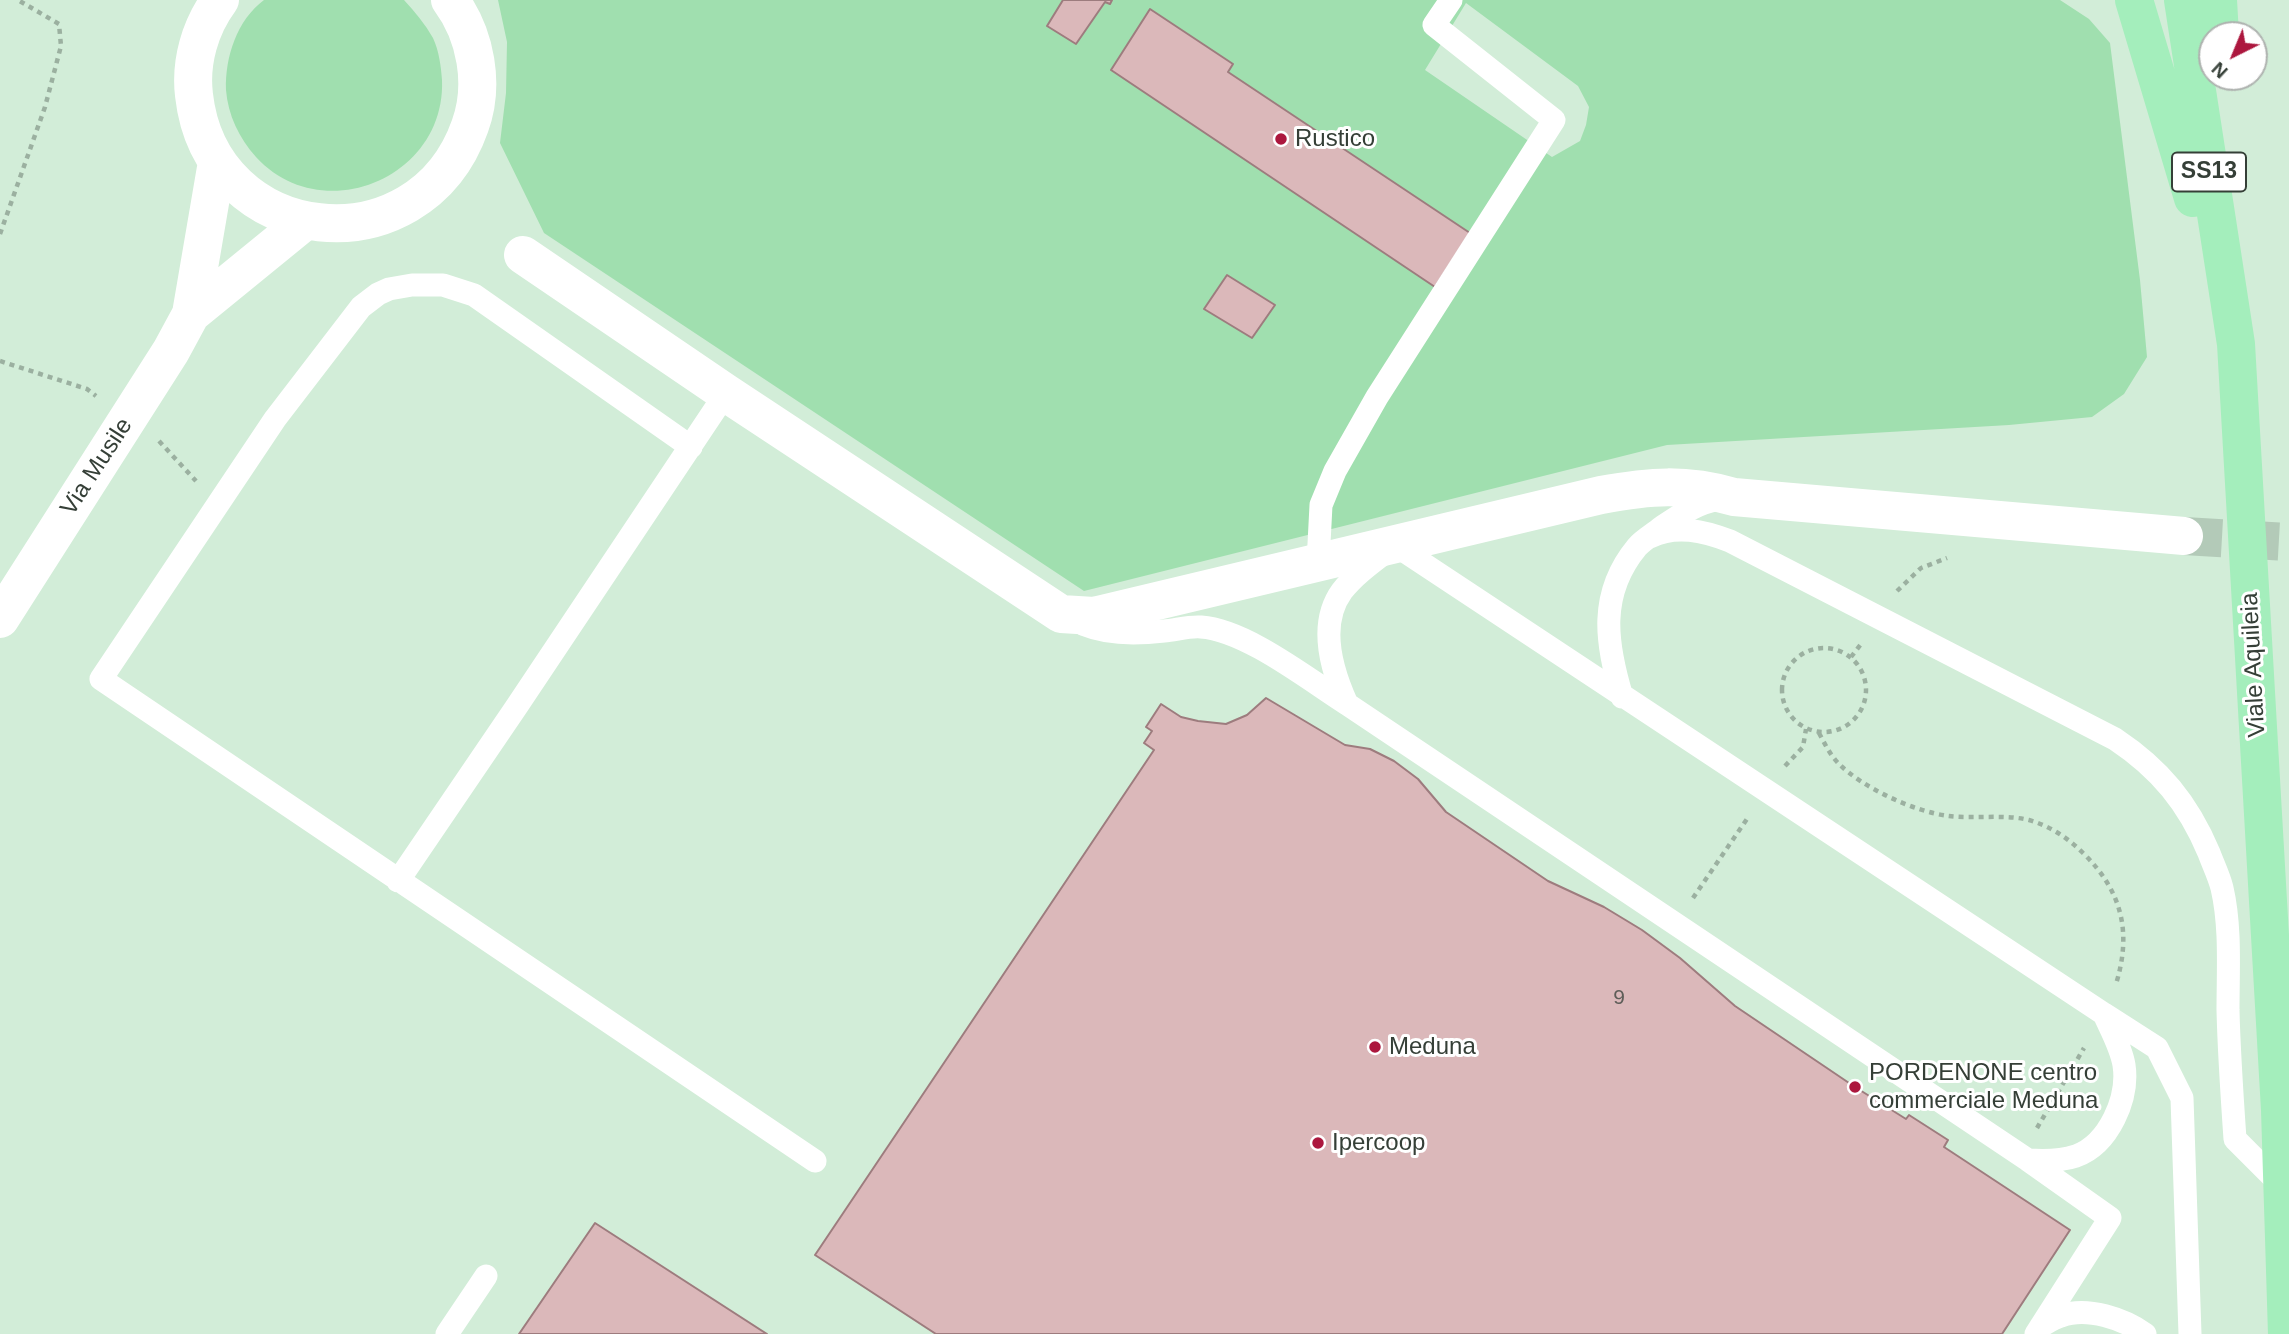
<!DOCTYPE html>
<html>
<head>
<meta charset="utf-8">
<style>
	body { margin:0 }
	#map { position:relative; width:2289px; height:1334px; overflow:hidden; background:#d2edd8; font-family:Arial,sans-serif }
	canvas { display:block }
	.north { position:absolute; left:2198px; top:21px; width:70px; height:70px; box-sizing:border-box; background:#fff; border:2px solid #aeb2af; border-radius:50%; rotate:223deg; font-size:19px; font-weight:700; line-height:28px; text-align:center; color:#353f37 }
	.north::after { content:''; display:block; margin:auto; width:24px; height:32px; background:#ac173e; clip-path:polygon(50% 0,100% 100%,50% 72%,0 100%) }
</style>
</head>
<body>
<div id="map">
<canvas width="2289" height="1334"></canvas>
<div class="north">N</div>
</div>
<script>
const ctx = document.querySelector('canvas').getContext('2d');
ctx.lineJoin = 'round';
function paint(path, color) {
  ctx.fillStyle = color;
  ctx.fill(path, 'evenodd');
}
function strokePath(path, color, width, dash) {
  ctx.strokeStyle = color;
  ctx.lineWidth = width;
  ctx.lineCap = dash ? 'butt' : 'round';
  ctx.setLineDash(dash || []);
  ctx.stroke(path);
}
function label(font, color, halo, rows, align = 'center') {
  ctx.font = font + ' Arial,sans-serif';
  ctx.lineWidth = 6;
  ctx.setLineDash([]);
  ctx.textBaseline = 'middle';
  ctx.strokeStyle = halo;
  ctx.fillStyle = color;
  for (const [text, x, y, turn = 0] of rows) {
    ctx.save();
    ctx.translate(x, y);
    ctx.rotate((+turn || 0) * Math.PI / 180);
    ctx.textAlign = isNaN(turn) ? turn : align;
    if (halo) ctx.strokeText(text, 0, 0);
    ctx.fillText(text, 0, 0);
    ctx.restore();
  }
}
paint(new Path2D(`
	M264,0H404C415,12 425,24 433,38C439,51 441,66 442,80C446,178 322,229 256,157C239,138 228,115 226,90C225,57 237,20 264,0Z
	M498,0H1063L1047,26L1076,44L1105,2L1110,4L1112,0H2060L2089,19L2110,43L2140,280L2147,357L2124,394L2092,417L2009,425L1667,445L1084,591L544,233L500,143L506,93L507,42ZM1466,3L1578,86L1589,107L1586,125L1580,141L1552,157L1425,70ZM1150,9L1233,64L1228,73L1435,287L1111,70ZM1226,276L1275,305L1252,337L1204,309Z`), '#a0dfaf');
const building = new Path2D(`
	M1063,0H1112L1110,4L1105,2L1076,44L1047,26Z
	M1150,9L1233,64L1228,72L1470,233L1435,287L1111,70Z
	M1227,275L1275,305L1252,338L1204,309Z
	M1266,698L1345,745L1370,749L1394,761L1418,779L1446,812L1548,881L1604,907L1642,930L1680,958L1735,1006L1855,1087L1906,1119L1909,1115L1948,1140L1944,1147L2070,1230L2002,1334H936L815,1255L1154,750L1144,743L1152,731L1146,727L1161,704L1181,717L1198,721L1226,724L1247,715Z
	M595,1223L767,1334H519Z`);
paint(building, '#dbb8ba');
strokePath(building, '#9d7c7e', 2);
strokePath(new Path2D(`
	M2184,536L2289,542`), '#b3cab8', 38, [38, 19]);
strokePath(new Path2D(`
	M0,234L45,107L61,46L59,24L18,0
	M0,361L87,389L96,396
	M159,441L196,481
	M1897,591L1921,568L1947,558
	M1782 690a42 42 0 1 1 84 0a42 42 0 1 1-84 0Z
	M1851,657L1861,644
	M1819,733C1825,744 1830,755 1839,764C1863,788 1915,812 1949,816C1975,819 2004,814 2029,820C2050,826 2068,838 2083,853C2122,891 2132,932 2116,984
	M1785,766L1803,747L1806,729
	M1693,898L1749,816
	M2037,1128L2084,1048`), '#9bb0a0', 4.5, [5, 5]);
strokePath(new Path2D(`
	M691,447L474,295L443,285H412L389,289L378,294L361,307L275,419L101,679L815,1161
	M1650,537C1676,524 1704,531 1730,541L2115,739C2160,769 2188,803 2209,853C2213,864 2219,876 2222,888C2231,927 2228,970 2228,1010C2229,1053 2232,1096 2235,1139L2283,1187
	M1318,563L1321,505L1335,471L1377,397L1554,120L1434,25L1451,0
	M1085,625C1109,635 1138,634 1164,631C1176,630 1189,626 1201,627C1246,630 1309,680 1347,704L2028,1160C2043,1161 2061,1161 2076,1156C2109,1144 2129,1098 2124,1065C2121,1047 2111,1030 2104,1014L1395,545C1377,559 1356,573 1342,591C1318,624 1332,671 1347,704
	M1622,697C1606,644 1598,594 1637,547C1644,539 1654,534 1662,527C1681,514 1697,503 1720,499
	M398,881L517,706L726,393
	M2104,1014L2157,1048L2182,1098L2190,1334
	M2028,1160L2110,1218L2036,1334
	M2041,1326C2048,1322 2054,1318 2061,1316C2087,1306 2124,1319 2145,1334
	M447,1334L486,1276`), '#fff', 23);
strokePath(new Path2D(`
	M220,0C200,27 190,62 194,95C211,248 419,271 470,126C485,85 476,35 450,0
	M523,255L726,393L1061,614L1094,616L1601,495C1650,486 1685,483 1734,497L2184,536
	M191,314L305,221
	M0,619L171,351L191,314L217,162`), '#fff', 38);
strokePath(new Path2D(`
	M2134,0L2193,198
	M2183,0L2236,344L2280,1110L2287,1334
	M2218,0L2220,35`), '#a4eebc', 38);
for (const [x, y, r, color] of [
	[1281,139,7,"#ac173e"],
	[1375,1047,7,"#ac173e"],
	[1855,1087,7,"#ac173e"],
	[1318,1143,7,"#ac173e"]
]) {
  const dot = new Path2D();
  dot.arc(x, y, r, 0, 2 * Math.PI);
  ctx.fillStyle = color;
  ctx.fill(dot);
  strokePath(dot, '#fff', 2.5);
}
label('21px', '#5e5d58', null, [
	["9",1619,998]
]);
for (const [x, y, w] of [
	[2209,172,74]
]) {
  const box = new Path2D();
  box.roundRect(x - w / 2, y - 19.5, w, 39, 5);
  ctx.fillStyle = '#fff';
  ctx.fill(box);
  strokePath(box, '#353f37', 2);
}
label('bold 23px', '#353f37', null, [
	["SS13",2209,172]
]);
label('24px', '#353f37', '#fff', [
	["Rustico",1295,139],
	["Meduna",1389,1047],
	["PORDENONE centro",1869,1073],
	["commerciale Meduna",1869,1101],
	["Ipercoop",1332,1143]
], 'left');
label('24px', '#353f37', '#fff', [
	["Via Musile",97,467,-57],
	["Viale Aquileia",2254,665,-93]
]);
</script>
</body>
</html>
